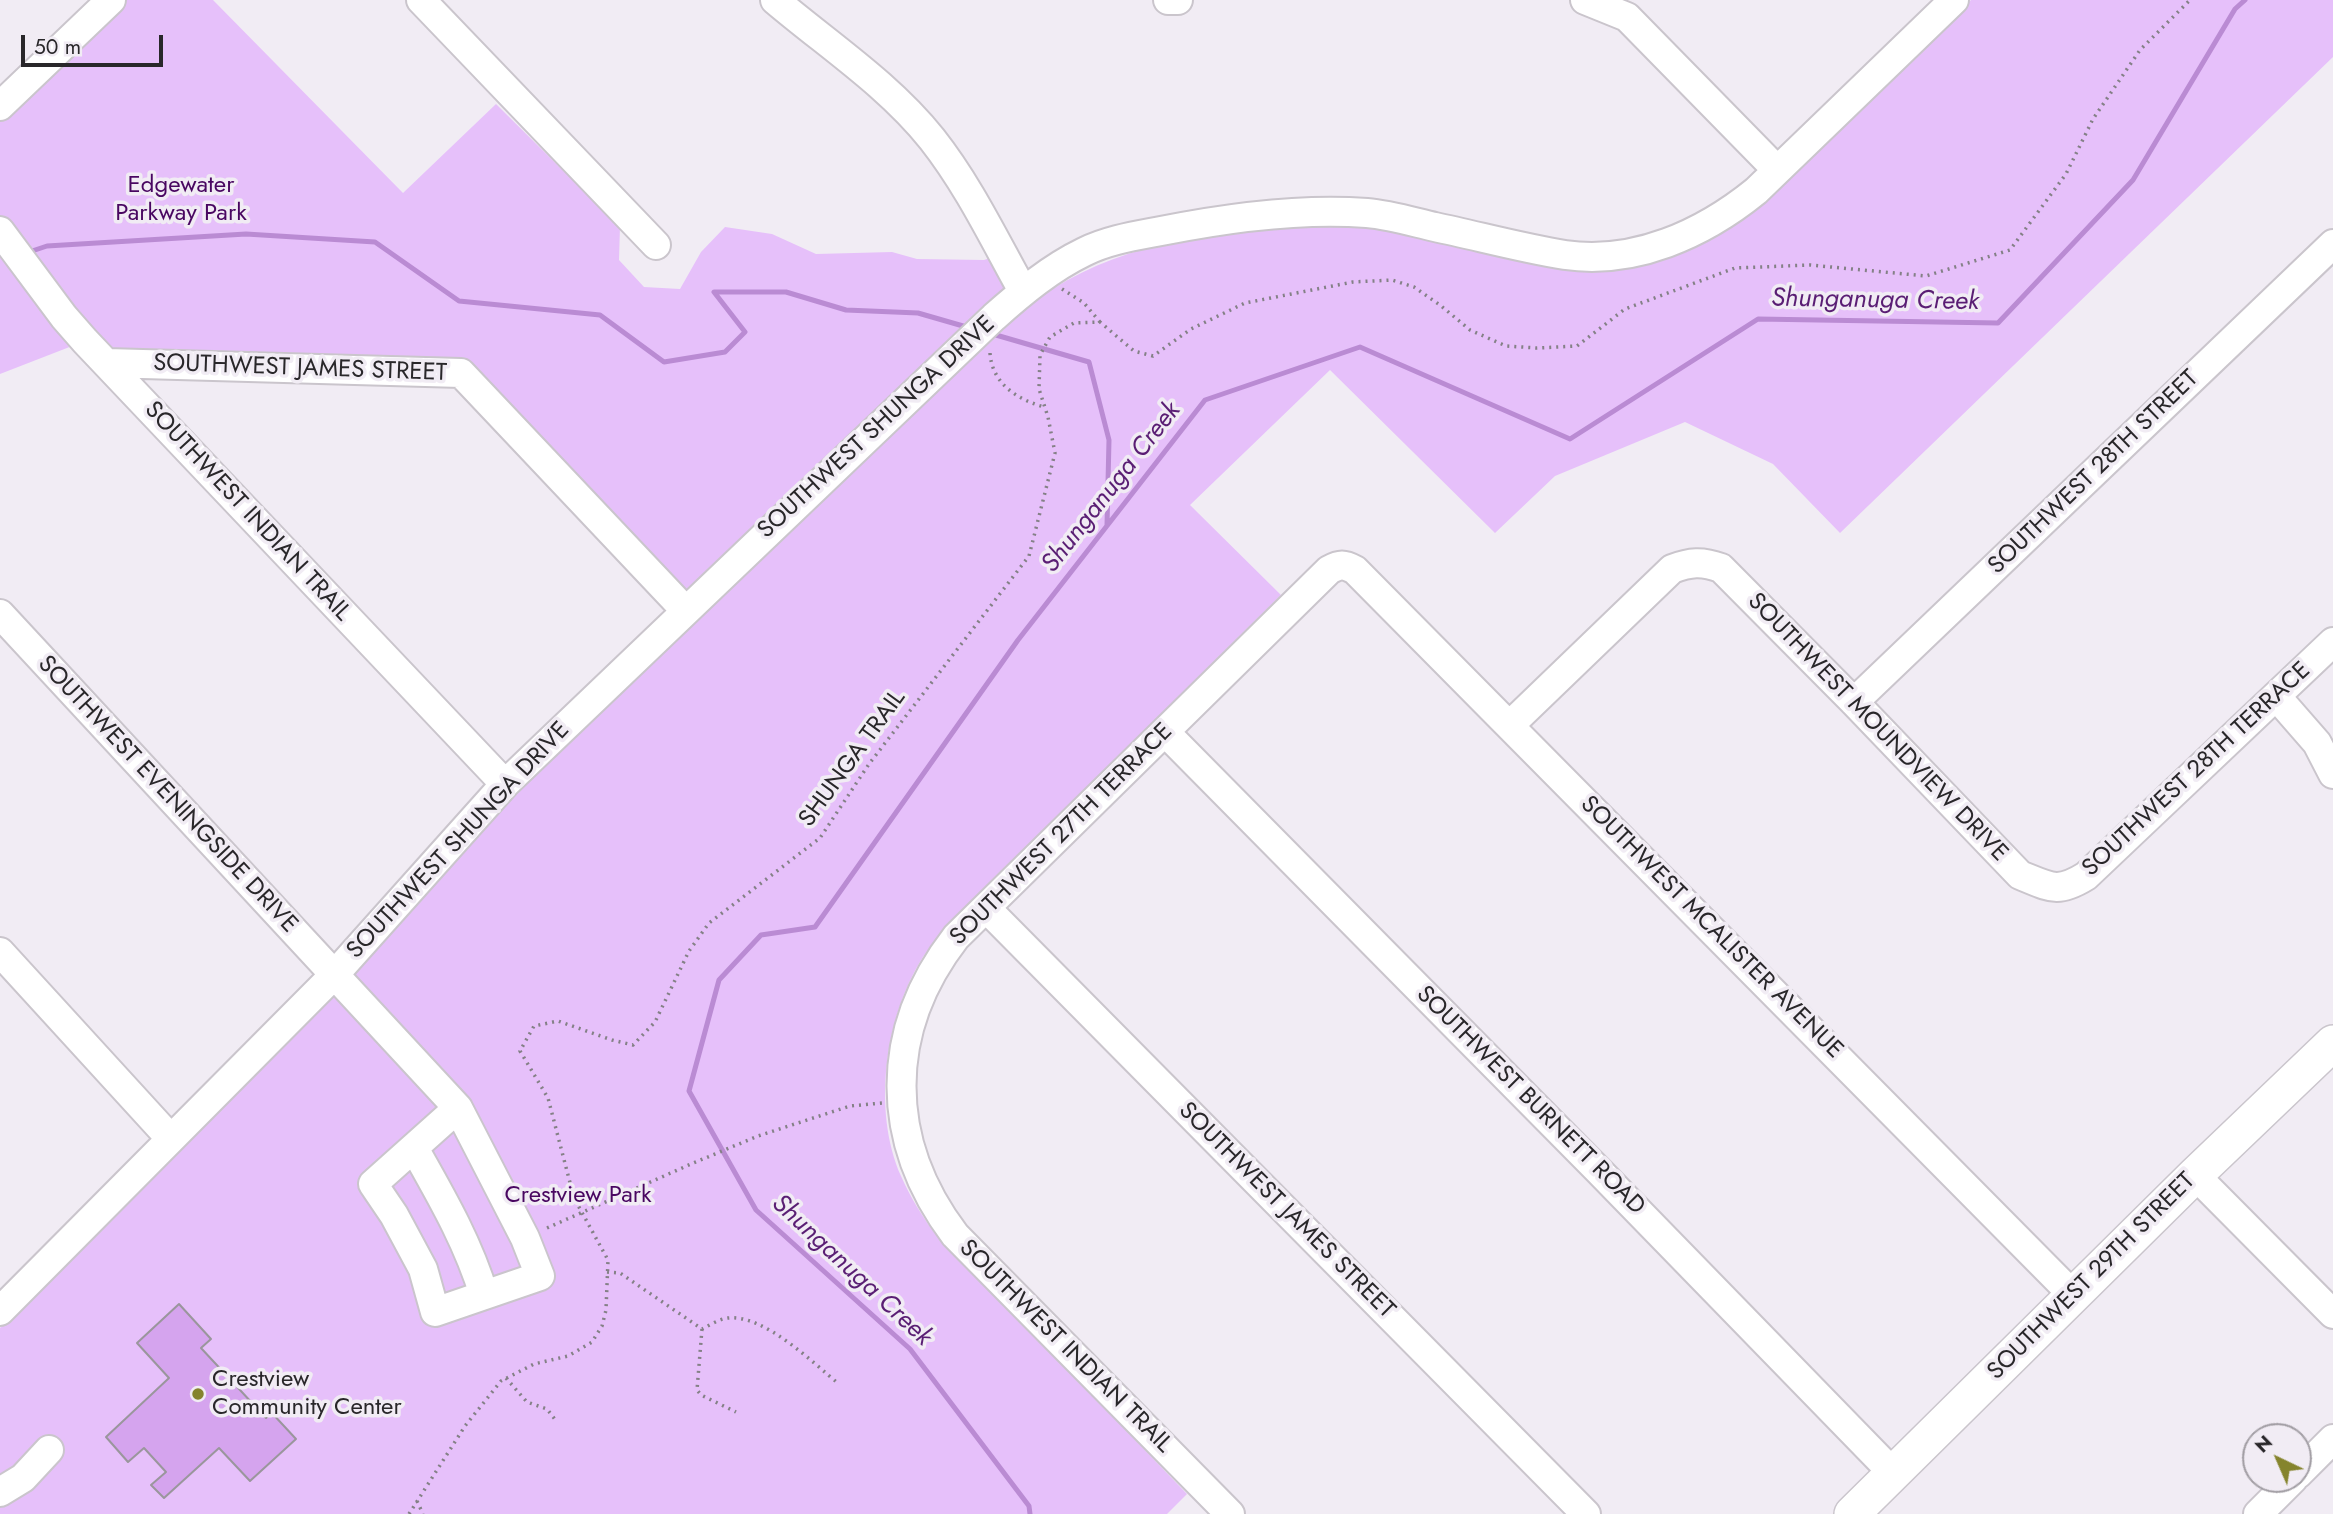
<!DOCTYPE html>
<html>
<head>
<meta charset="utf-8">
<style>
	body { margin:0 }
	#map { position:relative; width:2333px; height:1514px; overflow:hidden; background:#f1ecf4; font-family:Jost,sans-serif }
	canvas { display:block }
	.north { position:absolute; left:2242px; top:1423px; width:70px; height:70px; box-sizing:border-box; background:#f1ecf4; border:2px solid #a19da3; border-radius:50%; rotate:316deg; font-size:19px; font-weight:700; line-height:28px; text-align:center; color:#29272a }
	.north::after { content:''; display:block; margin:auto; width:24px; height:32px; background:#85842d; clip-path:polygon(50% 0,100% 100%,50% 72%,0 100%) }
	.scale { position:absolute; left:21px; top:35px; width:142px; height:32px; box-sizing:border-box; border:4px solid #29272a; border-top:0; padding-left:9px; font-size:21px; line-height:24px; white-space:nowrap; color:#29272a; -webkit-text-stroke:5px #f1ecf4; paint-order:stroke }
</style>
</head>
<body>
<div id="map">
<canvas width="2333" height="1514"></canvas>
<div class="north">N</div>
<div class="scale">50 m</div>
</div>
<script>
const ctx = document.querySelector('canvas').getContext('2d');
ctx.lineJoin = 'round';
function paint(path, color) {
  ctx.fillStyle = color;
  ctx.fill(path, 'evenodd');
}
function strokePath(path, color, width, dash) {
  ctx.strokeStyle = color;
  ctx.lineWidth = width;
  ctx.lineCap = dash ? 'butt' : 'round';
  ctx.setLineDash(dash || []);
  ctx.stroke(path);
}
function label(font, color, halo, rows, align = 'center') {
  ctx.font = font + ' Jost,sans-serif';
  ctx.lineWidth = 7;
  ctx.setLineDash([]);
  ctx.textBaseline = 'middle';
  ctx.strokeStyle = halo;
  ctx.fillStyle = color;
  for (const [text, x, y, turn = 0] of rows) {
    ctx.save();
    ctx.translate(x, y);
    ctx.rotate((+turn || 0) * Math.PI / 180);
    ctx.textAlign = isNaN(turn) ? turn : align;
    if (halo) ctx.strokeText(text, 0, 0);
    ctx.fillText(text, 0, 0);
    ctx.restore();
  }
}
paint(new Path2D(`
	M111,0H213L403,193L496,104L620,227L619,260L644,287L680,289L701,252L725,227L772,234L816,254L892,252L917,259L984,260L1002,254L1023,291L685,610L461,373L107,363L85,341L0,374V106Z
	M1971,0H2333V57L1840,533L1773,464L1685,422L1555,476L1495,533L1330,370L1190,505L1281,595L957,916C946,930 932,943 923,957C885,1017 872,1110 901,1176C910,1197 923,1217 936,1235C943,1245 953,1253 962,1262C982,1282 1003,1301 1022,1322C1077,1379 1132,1437 1187,1494L1167,1514H0V1328L235,1093L525,783L1026,308C1097,251 1186,235 1274,228C1295,226 1317,221 1338,223C1357,224 1376,230 1395,233C1428,239 1461,245 1494,253C1522,261 1552,270 1582,271C1652,274 1713,244 1765,200Z`), '#e6c0fa');
strokePath(new Path2D(`
	M26,253L47,246L246,234L375,242L459,301L600,315L664,362L725,352L745,332L714,292H786L846,310L918,313L970,328
	M989,333L1089,362L1109,440L1107,525
	M1030,1514L1029,1506L910,1349L756,1210L689,1091L719,980L761,935L815,927L1018,640L1205,400L1360,347L1570,439L1758,319L1998,323L2133,180L2235,9L2245,0`), '#ba8bd3', 5);
const building = new Path2D(`
	M179,1304L211,1339L201,1348L266,1418L271,1412L296,1439L250,1481L219,1448L164,1498L151,1485L166,1472L144,1448L128,1462L106,1437L169,1378L137,1343Z`);
paint(building, '#d5a4ee');
strokePath(building, '#9a969c', 2);
const minor = new Path2D(`
	M421,0L656,245
	M775,0C828,45 888,84 932,139C969,186 994,239 1023,291
	M1168,0H1178
	M1585,0L1627,17L1777,170
	M0,106L111,0
	M0,231L64,317L85,341L505,784
	M107,363L461,373L685,610
	M0,614L458,1108L525,1238L540,1276L435,1312L423,1269L394,1215L373,1184L458,1108
	M2276,696L2317,743L2333,774
	M1854,702L2333,244
	M1510,725L1672,569C1690,562 1702,561 1721,568L1854,702L2020,875C2050,887 2057,894 2086,876L2333,642
	M1165,732L1599,1171L1893,1473
	M986,908L1586,1514
	M0,952L171,1139
	M414,1148C441,1196 468,1242 484,1295
	M2195,1175L2333,1314
	M0,1311L334,975L505,784L994,317C1022,292 1051,268 1084,252C1108,240 1135,236 1161,231C1226,218 1301,208 1367,213C1390,215 1413,222 1435,227C1478,236 1521,248 1565,255C1635,265 1703,234 1756,191L1954,0
	M2298,1474L2333,1439
	M0,1492L23,1478L49,1450
	M1230,1514L955,1235C884,1141 883,1031 956,937L1329,570C1340,564 1344,564 1355,570L2073,1295
	M2258,1514L2293,1479`);
const major = new Path2D(`
	M1852,1514L2195,1175L2333,1043`);
strokePath(minor, '#cac5cc', 32);
strokePath(major, '#cac5cc', 38);
strokePath(new Path2D(`
	M1062,289L1084,303L1100,322
	M990,353C992,383 1016,399 1044,407
	M547,1228L691,1164L758,1136L850,1106L882,1103
	M607,1272L620,1273L702,1329C710,1325 719,1319 728,1318C764,1314 813,1363 839,1384
	M702,1329L697,1390L701,1395L736,1412
	M506,1378L527,1402L547,1409L557,1422
	M417,1501L423,1514
	M409,1514L465,1426L501,1381L534,1364L568,1356L592,1342L602,1326L606,1310L608,1260L574,1198L548,1098L520,1051L534,1026L558,1021L612,1040L633,1045L655,1022L689,951L709,923L820,838L869,764L1029,556L1055,453L1048,417L1039,389L1040,355L1050,337L1074,323L1100,322L1134,351L1153,356L1191,329L1245,303L1353,282L1392,280L1414,287L1440,305L1470,330L1506,346L1537,348L1577,346L1625,309L1735,268L1810,265L1926,276L2010,250L2066,174L2093,119L2140,50L2190,0`), '#848086', 3.5, [2, 5]);
strokePath(minor, '#fff', 28);
strokePath(major, '#fff', 35);
for (const [x, y, r, color] of [
	[198,1394,7,"#85842d"]
]) {
  const dot = new Path2D();
  dot.arc(x, y, r, 0, 2 * Math.PI);
  ctx.fillStyle = color;
  ctx.fill(dot);
  strokePath(dot, '#f1ecf4', 2.5);
}
label('24px', '#490761', '#f1ecf4', [
	["Edgewater",181,186],
	["Parkway Park",181,214],
	["Crestview Park",578,1196]
]);
label('24px', '#29272a', '#f1ecf4', [
	["SOUTHWEST JAMES STREET",300,369,2],
	["SOUTHWEST SHUNGA DRIVE",877,428,-43],
	["SOUTHWEST 28TH STREET",2094,473,-44],
	["SOUTHWEST INDIAN TRAIL",247,512,47],
	["SOUTHWEST MOUNDVIEW DRIVE",1877,728,46],
	["SHUNGA TRAIL",853,759,-54],
	["SOUTHWEST 28TH TERRACE",2197,770,-43],
	["SOUTHWEST EVENINGSIDE DRIVE",167,795,47],
	["SOUTHWEST 27TH TERRACE",1062,835,-45],
	["SOUTHWEST SHUNGA DRIVE",459,841,-47],
	["SOUTHWEST MCALISTER AVENUE",1711,928,45],
	["SOUTHWEST BURNETT ROAD",1530,1101,45],
	["SOUTHWEST JAMES STREET",1286,1211,45],
	["SOUTHWEST 29TH STREET",2092,1277,-45],
	["SOUTHWEST INDIAN TRAIL",1065,1347,45]
]);
label('24px', '#29272a', '#f1ecf4', [
	["Crestview",212,1380],
	["Community Center",212,1408]
], 'left');
label('italic 26px', '#5a1e74', '#f1ecf4', [
	["Shunganuga Creek",1875,301,1],
	["Shunganuga Creek",1112,488,-52],
	["Shunganuga Creek",851,1271,43]
]);
</script>
</body>
</html>
